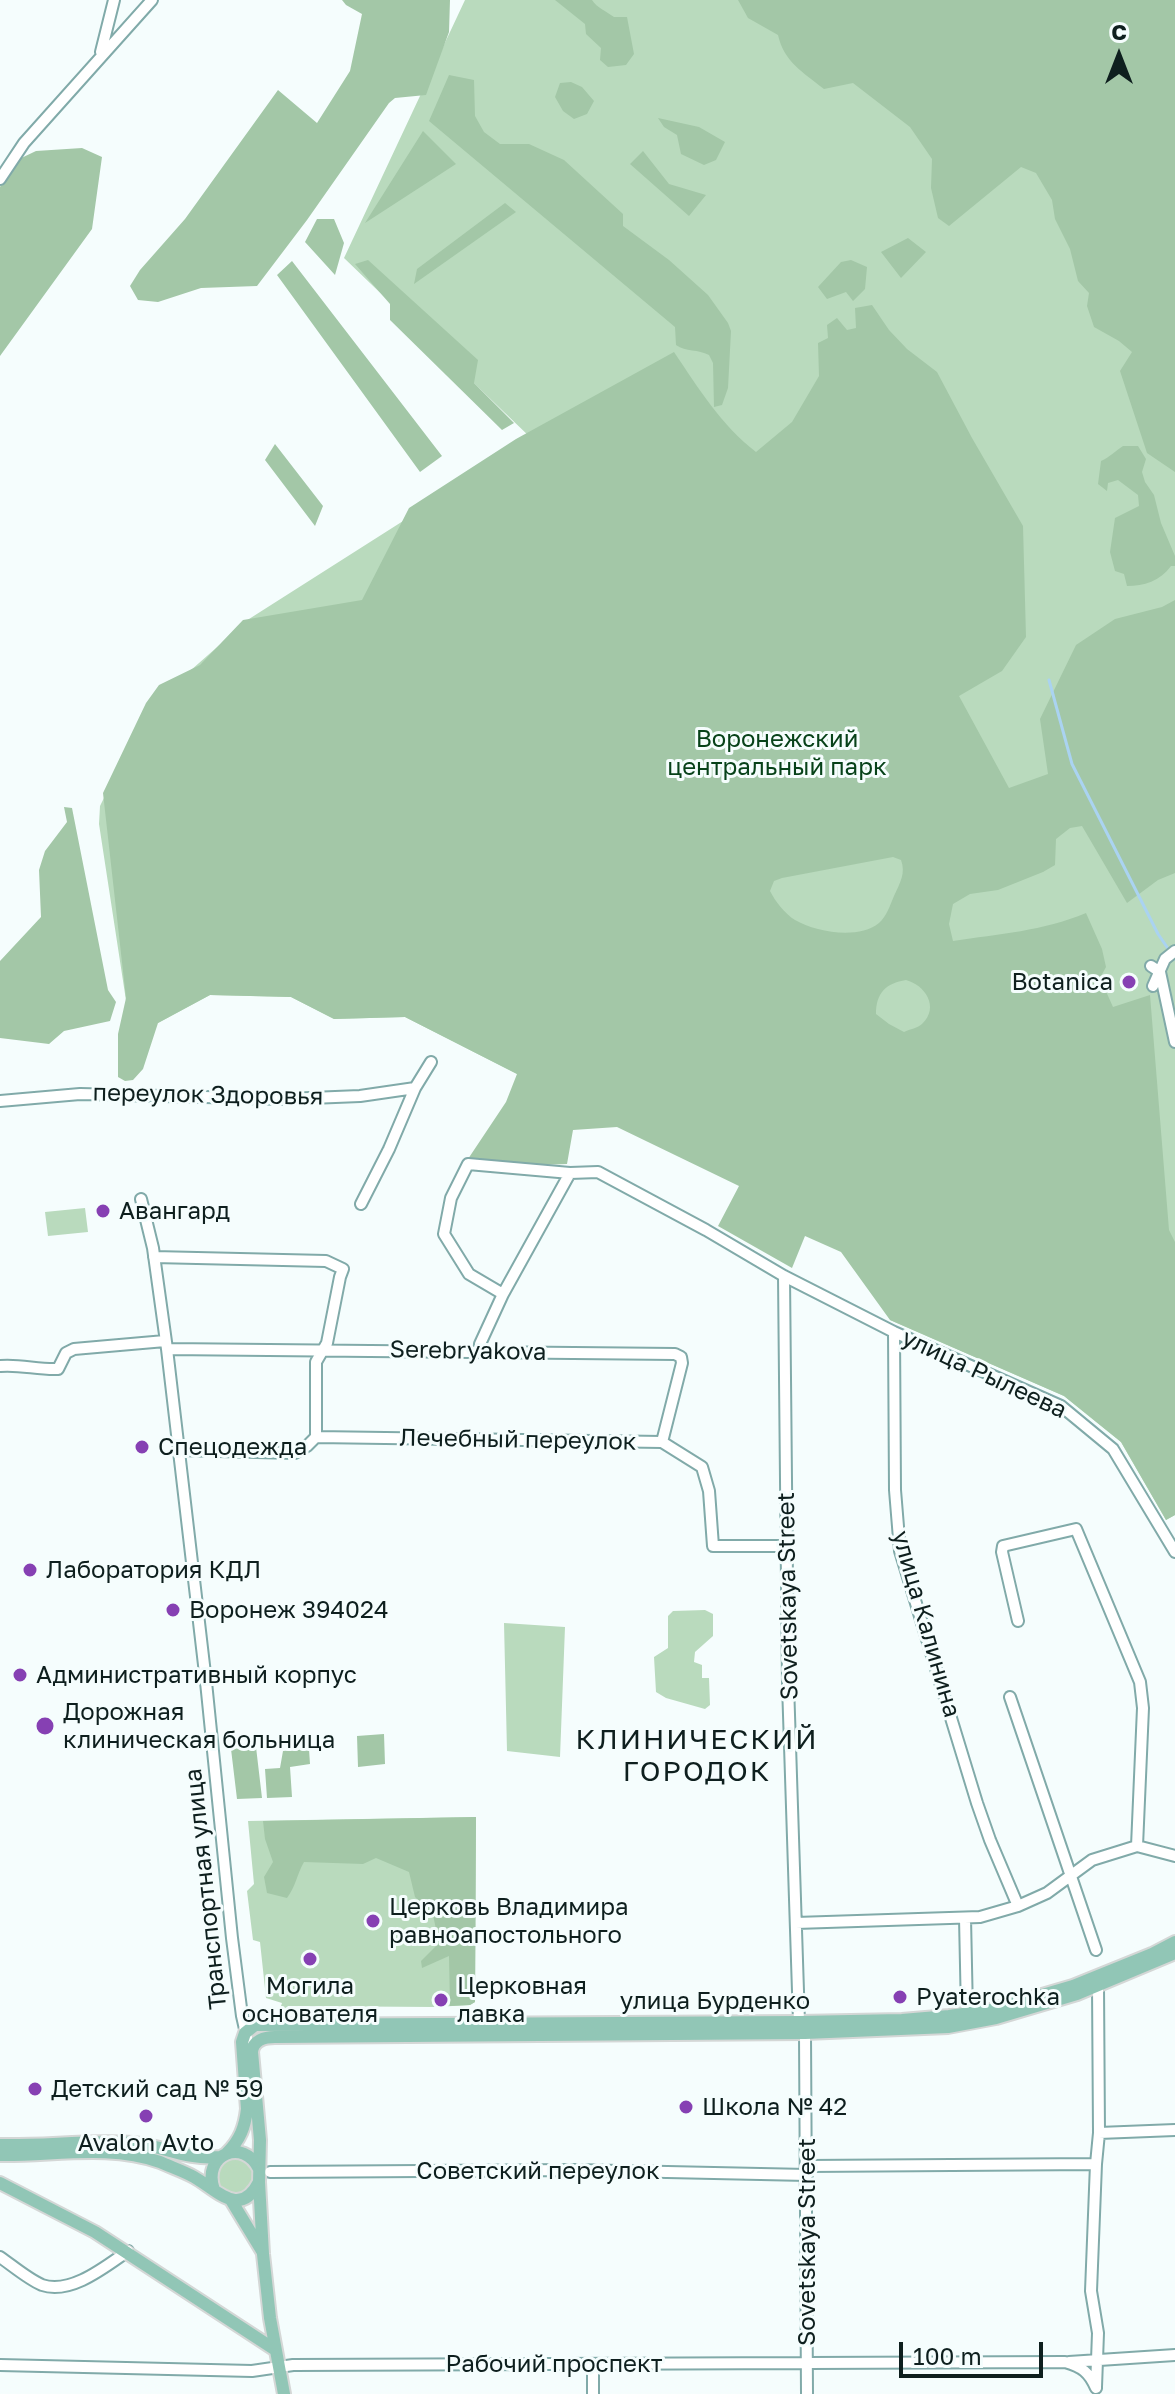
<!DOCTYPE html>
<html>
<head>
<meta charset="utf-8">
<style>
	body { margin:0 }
	#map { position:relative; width:1175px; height:2394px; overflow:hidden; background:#f5fdfd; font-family:"Golos Text",sans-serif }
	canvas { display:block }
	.north { position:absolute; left:1079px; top:16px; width:80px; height:80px; -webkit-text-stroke:6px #f5fdfd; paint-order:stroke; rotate:0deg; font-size:22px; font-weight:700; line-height:32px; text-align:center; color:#0e1f1e }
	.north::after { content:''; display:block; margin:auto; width:28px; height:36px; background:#0e1f1e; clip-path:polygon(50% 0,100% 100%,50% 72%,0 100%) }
	.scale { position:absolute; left:899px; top:2342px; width:144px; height:36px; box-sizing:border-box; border:4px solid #0e1f1e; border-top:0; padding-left:10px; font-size:24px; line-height:28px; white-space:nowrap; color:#0e1f1e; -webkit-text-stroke:6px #f5fdfd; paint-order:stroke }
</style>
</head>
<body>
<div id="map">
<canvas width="1175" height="2394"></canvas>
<div class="north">С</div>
<div class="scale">100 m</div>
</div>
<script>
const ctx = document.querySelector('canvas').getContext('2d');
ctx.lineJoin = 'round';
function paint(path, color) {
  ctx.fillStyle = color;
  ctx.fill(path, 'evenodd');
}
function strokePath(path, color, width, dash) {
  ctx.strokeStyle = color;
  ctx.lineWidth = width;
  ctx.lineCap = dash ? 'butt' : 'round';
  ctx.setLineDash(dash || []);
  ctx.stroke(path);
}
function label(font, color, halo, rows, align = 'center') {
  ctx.font = font + ' "Golos Text",sans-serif';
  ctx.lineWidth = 6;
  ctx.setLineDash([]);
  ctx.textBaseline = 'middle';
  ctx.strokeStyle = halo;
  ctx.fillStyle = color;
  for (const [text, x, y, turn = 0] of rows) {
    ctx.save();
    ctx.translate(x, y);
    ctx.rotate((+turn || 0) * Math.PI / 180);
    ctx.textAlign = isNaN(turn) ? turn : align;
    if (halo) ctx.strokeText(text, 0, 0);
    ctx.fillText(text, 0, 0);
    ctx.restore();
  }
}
paint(new Path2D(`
	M465,0H1175V1515L1166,1520L1121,1442L1064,1396L890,1320L918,1248L517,1074L405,1017L334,1019L291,997L210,995L158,1023L129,1020L99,824L100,806L149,707L249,619L532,439L344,258Z
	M85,1208L88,1232L48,1236L45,1212Z
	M705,1610L713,1614V1636L695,1652L694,1662L702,1665V1678H709L710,1705L705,1709L666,1698L656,1692L654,1657L668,1648V1616L673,1611Z
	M504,1623L565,1627L560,1757L507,1751Z
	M476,1817L475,2002L470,2005L435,2007L288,2006L286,2009L281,2006L282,2003L266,1998L260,1942L253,1940L247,1891L254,1884L248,1821Z
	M217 2176a18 18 0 1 1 36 0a18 18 0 1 1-36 0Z`), '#b9dabd');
paint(new Path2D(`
	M342,0H450L449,32L426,95L395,98L389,103L307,220L257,286L201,288L158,302L138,300L130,286L140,270L185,219L278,90L317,123L350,71L362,14L346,5Z
	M555,0H592C597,8 606,11 614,17H627L634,54L626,65L608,67L600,60L601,48L586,34L585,24Z
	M738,0H1175V472L1147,453L1120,371L1132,352L1119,341L1094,327L1087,306L1089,293L1078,281L1070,249L1055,219L1052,200L1036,173L1021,167L949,226L938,218L931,188L932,159L910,127L853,83L824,89C803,72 784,62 778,35L748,18Z
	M449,75L474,80L475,116L484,132L500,144H529L564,160L623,214V226L669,260L708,295L728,323L731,331L728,388L722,405L714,407L713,363L709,355C698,349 686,352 676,345L675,327L429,121Z
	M571,82L582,87L594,101L587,114L574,119L563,111L555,97L560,83Z
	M658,118L699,127L725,142L716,160L704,165L681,154L677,135L664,127Z
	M423,131L456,164L365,223Z
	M82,148L102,157L92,229L0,356V187L15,161L36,151Z
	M643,151L669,184L706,195L689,216L630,164Z
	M505,203L516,212L414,284L417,269Z
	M317,219H334L344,243L335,275L305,242Z
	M908,238L926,252L901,278L881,252Z
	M368,260L478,360L474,383L514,423L502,430L390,320V304L355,264Z
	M851,260L867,267L865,289L853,301L846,292L827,299L818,287L841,262Z
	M292,261L442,456L420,472L277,275Z
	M872,305L889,330L907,349L937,372L972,438L1023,526L1026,637L1002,671L959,696L1009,788L1048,774L1040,719L1076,645L1115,619L1162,607L1175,600V873L1158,880L1127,903L1082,826L1070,828L1056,839L1055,865L1043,872L998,890L970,894L953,904L949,924L953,941C999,934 1043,931 1086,913L1102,949L1106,967L1100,978L1113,1007L1150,995L1169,1230L1175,1242V1515L1166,1520L1121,1442L1064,1396L890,1320L841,1252L805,1236L792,1268L718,1226L739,1186L617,1127L573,1130L567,1164C533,1166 501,1164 468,1159L506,1102L517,1074L405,1017L334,1019L291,997L210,995L158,1023L143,1069L133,1080L125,1081L118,1077V1034L126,998L103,793L146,703L159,685L200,665L243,620L362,600L409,508L516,439L674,352C699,389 721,425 756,452L792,422L819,376L818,343L828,338L827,325L837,318L847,330L856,328L855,308ZM893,857L901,860C906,873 900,883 894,896C890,905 887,916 879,923C858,940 816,932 795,920C785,914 775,901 770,891L774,881L782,878ZM906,980C925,985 940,1007 922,1024C918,1028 910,1029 904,1032L889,1024L876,1014C876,993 886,983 906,980Z
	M275,444L323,506L315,526L265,460Z
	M1123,446H1138L1146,459L1142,472L1145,482L1154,495L1161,523L1175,556V566H1171C1160,581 1144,586 1127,586L1124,574L1115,571L1110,552L1115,518L1139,506L1138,495L1118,480L1108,483L1107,491L1098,484L1101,461C1110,457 1115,451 1123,446Z
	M64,807L72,808L108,990L116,1002L110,1021L64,1031L49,1044L0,1038V961L41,917L39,870L45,851L67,822Z
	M384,1734L385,1764L358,1767L357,1736Z
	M256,1747L262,1798L237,1799L231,1749Z
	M309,1749L310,1764L290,1767L292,1797L267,1798L265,1769L280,1768L283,1751Z
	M476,1817L475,2002L470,2005L450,2006L449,1956L422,1968L421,1961L439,1943L433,1915L415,1897L409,1872L376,1858L363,1864L304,1862C297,1874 296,1886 287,1898L267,1893L264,1877L273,1862L265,1839L263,1821Z`), '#a3c7a7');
strokePath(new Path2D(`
	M1049,680L1072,764L1158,934L1169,950
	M1174,958L1175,959`), '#aad3f1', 3);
const minor = new Path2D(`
	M101,52L114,0
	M0,179L24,143L152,0
	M1151,966L1160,972L1175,1042
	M1153,986L1165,959L1175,951
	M415,1088L431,1062
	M0,1101L80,1094L286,1099L360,1096L415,1088L389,1149L361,1204
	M141,1199L153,1248L167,1349L206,1682L232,1938L242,2016L247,2038
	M154,1257L326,1261L343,1269L340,1277L327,1343L316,1362V1437
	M784,1276L788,1684L799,2022L805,2033L807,2394
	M503,1294L469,1274L444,1234L451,1198L468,1164L570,1173
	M894,1332L895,1490L900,1551L977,1803L990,1840L1018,1906
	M167,1349L675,1354L681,1357L682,1363L662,1442
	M479,1352L480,1344L503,1294L570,1173L598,1172L706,1230L784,1276L894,1332L1061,1406L1113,1449L1175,1552
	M0,1366C20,1364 38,1370 58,1369L66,1353L74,1349L165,1341
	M179,1450L295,1453L307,1446L316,1437L662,1442L702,1467L709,1491L713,1546H787
	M1018,1621L1002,1552L1003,1546L1076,1529L1140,1682L1143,1708L1137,1846
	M1010,1697L1096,1950
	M1137,1846L1175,1856
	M965,1918L967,2013
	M796,1923L980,1917L1018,1906L1047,1893L1092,1860L1137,1846
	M1099,2133L1175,2130
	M807,2166L1096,2164
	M270,2172L574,2170L807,2175
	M0,2257C13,2266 28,2279 42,2285C71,2295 106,2266 128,2251
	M1069,2362L1175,2355
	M593,2364V2394
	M0,2365L252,2371L293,2365L1065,2362C1082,2367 1089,2372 1096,2388
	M1096,2387L1098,2333L1091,2291L1096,2164L1099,2133L1098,1986`);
const major = new Path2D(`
	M0,2145C44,2146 89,2140 133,2143C165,2146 184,2160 220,2157
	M227,2153C240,2140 245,2127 247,2109L242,2042L245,2033L255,2025L799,2022L902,2020L949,2016L991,2010L1073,1986L1152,1954L1175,1942
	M0,2155C53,2156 109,2144 160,2162C171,2167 183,2171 194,2177C217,2190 240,2219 259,2182
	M0,2183L95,2232L274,2349
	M214,2190C201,2154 244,2137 259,2169
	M231,2200L262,2251
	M284,2394L270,2318L263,2254L259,2182L260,2140L252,2052C253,2040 265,2037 275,2037L805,2033L948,2027L996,2018L1077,1994L1175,1953`);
strokePath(minor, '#81aaa9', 14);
strokePath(major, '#d4d7d6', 16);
strokePath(minor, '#fff', 10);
strokePath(major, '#91c6b6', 12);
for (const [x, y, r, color] of [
	[1129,982,8,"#8640b3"],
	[103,1211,8,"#8640b3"],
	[142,1447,8,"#8640b3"],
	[30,1570,8,"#8640b3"],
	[173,1610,8,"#8640b3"],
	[20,1675,8,"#8640b3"],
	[45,1726,10,"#8640b3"],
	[373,1921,8,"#8640b3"],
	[310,1959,8,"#8640b3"],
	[900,1997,8,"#8640b3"],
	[441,2000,8,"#8640b3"],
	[35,2089,8,"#8640b3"],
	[686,2107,8,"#8640b3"],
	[146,2116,8,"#8640b3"]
]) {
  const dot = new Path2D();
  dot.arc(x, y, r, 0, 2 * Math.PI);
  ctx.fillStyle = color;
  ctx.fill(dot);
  strokePath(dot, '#f5fdfd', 3);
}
label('24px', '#074219', '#f5fdfd', [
	["Воронежский",777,739],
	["центральный парк",777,767]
]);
label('24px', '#0e1f1e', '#f5fdfd', [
	["Botanica",1113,982,"right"],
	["Авангард",119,1211],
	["Спецодежда",158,1447],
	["Лаборатория КДЛ",46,1570],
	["Воронеж 394024",189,1610],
	["Административный корпус",36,1675],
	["Дорожная",63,1712],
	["клиническая больница",63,1740],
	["Церковь Владимира",389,1907],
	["равноапостольного",389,1935],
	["Могила",310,1986,"center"],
	["основателя",310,2014,"center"],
	["Церковная",457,1986],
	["лавка",457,2014],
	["Pyaterochka",916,1997],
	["Детский сад № 59",51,2089],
	["Школа № 42",702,2107],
	["Avalon Avto",146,2143,"center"]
], 'left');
label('24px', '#0e1f1e', '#f5fdfd', [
	["переулок Здоровья",208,1095,1],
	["Serebryakova",468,1351,1],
	["улица Рылеева",984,1374,25],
	["Лечебный переулок",518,1440,1],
	["Sovetskaya Street",788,1596,-91],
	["улица Калинина",926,1624,74],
	["Транспортная улица",206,1889,-96],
	["улица Бурденко",715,2001],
	["Советский переулок",538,2171],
	["Sovetskaya Street",807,2242,-90],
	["Рабочий проспект",554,2364]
]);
ctx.letterSpacing = '2px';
label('28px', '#0e1f1e', '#f5fdfd', [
	["КЛИНИЧЕСКИЙ",697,1740],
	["ГОРОДОК",697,1772]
]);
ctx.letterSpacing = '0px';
</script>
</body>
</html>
